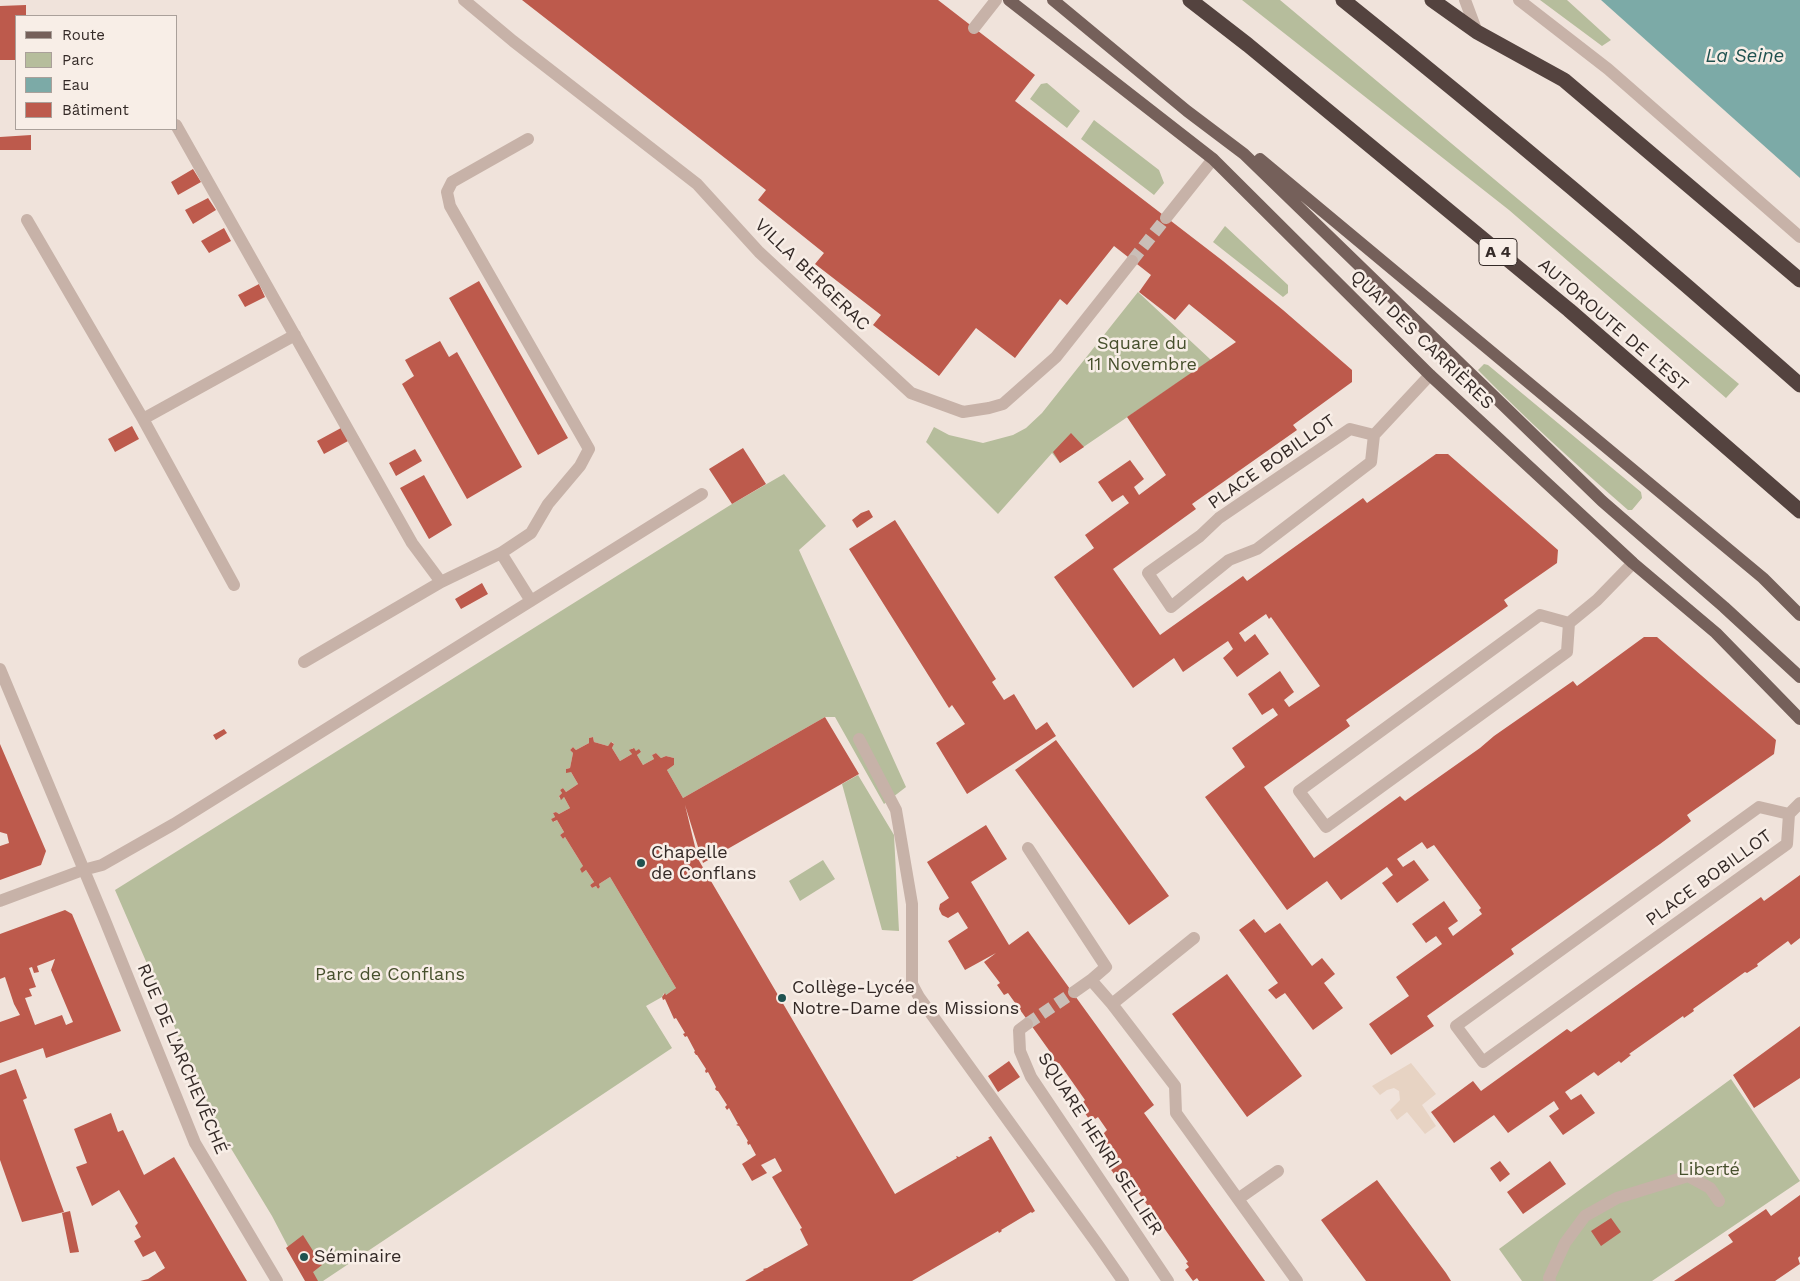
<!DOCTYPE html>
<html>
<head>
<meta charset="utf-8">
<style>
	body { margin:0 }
	#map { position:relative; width:1800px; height:1281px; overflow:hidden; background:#f0e3db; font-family:"Work Sans",sans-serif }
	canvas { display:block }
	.legend { position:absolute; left:15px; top:15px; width:162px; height:115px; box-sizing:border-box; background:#f8eee7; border:1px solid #aaa09a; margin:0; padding:6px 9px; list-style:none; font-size:15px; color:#342a27 }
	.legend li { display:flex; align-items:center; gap:10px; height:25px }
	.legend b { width:25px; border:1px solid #aaa09a }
</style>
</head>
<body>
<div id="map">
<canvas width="1800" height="1281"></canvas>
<ul class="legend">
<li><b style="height:6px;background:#75605a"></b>Route</li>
<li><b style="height:14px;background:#b6bd9c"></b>Parc</li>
<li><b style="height:14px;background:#7caaa7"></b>Eau</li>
<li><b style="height:14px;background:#bd5a4c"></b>Bâtiment</li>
</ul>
</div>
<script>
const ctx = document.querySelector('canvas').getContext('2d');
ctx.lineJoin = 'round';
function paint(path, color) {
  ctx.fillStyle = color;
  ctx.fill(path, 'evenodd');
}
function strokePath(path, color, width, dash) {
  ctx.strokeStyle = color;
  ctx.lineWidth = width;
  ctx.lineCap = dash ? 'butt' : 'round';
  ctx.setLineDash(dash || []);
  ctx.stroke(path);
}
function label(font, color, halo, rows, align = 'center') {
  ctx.font = font + ' "Work Sans",sans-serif';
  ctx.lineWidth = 5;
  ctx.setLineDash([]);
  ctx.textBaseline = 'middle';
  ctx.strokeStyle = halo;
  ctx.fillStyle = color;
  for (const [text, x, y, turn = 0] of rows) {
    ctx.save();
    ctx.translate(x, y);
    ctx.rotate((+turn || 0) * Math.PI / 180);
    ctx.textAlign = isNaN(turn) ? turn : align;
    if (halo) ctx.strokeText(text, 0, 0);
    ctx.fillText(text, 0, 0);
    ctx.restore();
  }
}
paint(new Path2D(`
	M1242,0H1280L1739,384L1726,398L1509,210Z
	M1540,0H1567L1611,40L1602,46Z
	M1047,83L1080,111L1067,128L1030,99L1041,84Z
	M1094,120L1159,170L1164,183L1154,195L1081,139Z
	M1225,226L1288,285V293L1283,297L1213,242Z
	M1138,292L1211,360L1060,463L1052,453L998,514L926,442L934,427L949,435L983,443L1013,435L1026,428L1042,413Z
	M1484,364L1488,365L1641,492L1642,498L1632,510H1628C1576,465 1526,419 1478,370Z
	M784,474L826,526L799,550L906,787L884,804L835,717H825L683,798L667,770L674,765V758L666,756L661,758L656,753L652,755L654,759L643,765L637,755L641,752L636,751L633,748L630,750L632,754L620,761L612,748L614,744L612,742L608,746L594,742L593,737L589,738V743L576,750L573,747L570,750L573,753L570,768L566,769V772H571L578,784L566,792L563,788L560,790L562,793L559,796L560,799L564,797L570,808L559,814L556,812L553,813L555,817L551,819L554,822L557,820L564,832L560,835L563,839L565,837L583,866L582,873L586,870L594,882L590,885L592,888L596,886L598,889L600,887L599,884L610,877L676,988L666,995L664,993L662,997L646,1006L672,1048L323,1281H306L272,1216L218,1127L115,890L732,504Z
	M858,775L894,835L899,931L882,930L842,784Z
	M823,860L835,879L800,901L789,881Z
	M1731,1079L1800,1181L1652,1281H1522L1499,1249Z`), '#b6bd9c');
paint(new Path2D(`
	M1411,1063L1436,1094L1422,1105L1436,1126L1425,1134L1407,1112L1397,1120L1390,1110L1400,1100L1399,1091L1394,1088L1387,1090L1380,1095L1372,1086Z`), '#e7d3c3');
paint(new Path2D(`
	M1601,0H1800V178Z`), '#7caaa7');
paint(new Path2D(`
	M522,0H938L1035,75L1015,101L1223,261L1283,310L1352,370V382L1293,425L1297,430L1192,504L1196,509L1113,569L1160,635L1243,576L1247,581L1363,498L1367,503L1436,454H1448L1558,550L1557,563L1504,600L1508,606L1346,720L1350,726L1264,787L1314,858L1400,796L1405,801L1480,748L1494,736L1573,681L1577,686L1644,637H1657L1776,740L1774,754L1687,815L1691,821L1660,844L1511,949L1514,954L1427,1016L1434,1026L1391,1055L1369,1024L1409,996L1396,977L1442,944L1436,936L1426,943L1412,924L1444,901L1458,921L1448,928L1453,936L1482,914L1479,910L1481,908L1434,845L1427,849L1422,842L1397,859L1403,867L1414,860L1429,880L1397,903L1382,883L1393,875L1387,867L1341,900L1327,881L1287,910L1205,797L1245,767L1232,748L1278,715L1273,708L1262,715L1248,694L1280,671L1294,692L1284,700L1289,707L1320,686L1271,617L1269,619L1266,614L1239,633L1245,642L1255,634L1269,654L1237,677L1223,658L1233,649L1228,641L1183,672L1174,658L1133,688L1054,577L1094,548L1085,535L1129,503L1123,495L1112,502L1098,482L1130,460L1144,479L1134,487L1139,495L1166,475L1127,417L1236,342L1189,304L1175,320L1139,292L1151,275L1114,246L1067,305L1060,299L1015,358L976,328L939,376L873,325L881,315L815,264L824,253L758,200L766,190Z
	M26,5V16H16V60H0V6Z
	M31,135V150H0V137Z
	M193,169L201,182L178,195L171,182Z
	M208,198L216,210L193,224L185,210Z
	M224,228L231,241L209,253L201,241Z
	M479,281L568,438L538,455L449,298Z
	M259,284L265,297L245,307L238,295Z
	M440,341L449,357L457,352L522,467L467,499L402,384L414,376L405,360Z
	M132,426L139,439L115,452L108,439Z
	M341,428L348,441L324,454L317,441Z
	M1071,433L1084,447L1060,463L1053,452Z
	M743,448L766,484L732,504L709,469Z
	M415,449L422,461L396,476L389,463Z
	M424,475L452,525L429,539L400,488Z
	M869,510L873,517L857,528L852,520L861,513Z
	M895,520L996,679L992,682L1004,700L1014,694L1036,730L1047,722L1056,736L967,794L936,743L965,724L952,705L949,708L849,549Z
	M482,583L488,594L461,609L455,599Z
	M825,717L859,774L703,863L685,805L698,859L895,1194L957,1158L956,1156L959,1157L990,1139L988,1138L991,1136L1035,1211L1032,1213L1031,1212L1001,1230L1002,1231L999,1233L998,1231L912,1281H745L764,1270L763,1269L767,1268L808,1245L800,1229L802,1228L772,1177L782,1171L775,1158L761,1165L767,1173L752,1181L742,1164L756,1155L750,1144L748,1145L747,1142L748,1141L739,1126L736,1125L738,1124L729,1108L727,1110L725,1107L727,1105L718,1091H717L715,1089L716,1087L708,1072L706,1073L705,1071L706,1069L697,1055H696L694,1052L695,1051L687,1036L685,1037L683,1034L685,1033L676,1018L674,1019L665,999L663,1000L662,997L665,993L666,995L676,988L610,877L599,884L600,887L598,889L596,886L592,888L590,885L594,882L586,870L582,873L580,869L583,866L565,837L563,839L560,835L564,832L557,820L553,822L551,819L555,817L553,813L556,812L559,814L570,808L564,797L561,800L559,796L562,793L560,790L563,788L566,792L578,784L571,772L566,773V769L570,768L573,753L570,750L573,747L576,750L589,743V738L593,737L594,742L608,746L611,742L614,744L612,748L620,761L632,754L629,750L634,748L636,751L639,749L641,752L637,755L643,765L654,759L652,755L656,753L661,758L666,756L674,758V765L667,770L683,798Z
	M224,729L227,733L216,740L213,735Z
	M1056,740L1169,896L1129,925L1015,770Z
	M0,744L46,851L41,865L0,880V846L9,843L7,834L0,832Z
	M986,825L1007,859L971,882L1009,945L1028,931L1154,1105L1144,1113L1265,1281H1199L1197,1278L1193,1281L1185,1270L1189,1267L1186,1263L1188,1262L1164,1228L1162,1230L1158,1225L1154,1228L1147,1218L1150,1215L1148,1211L1150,1209L1127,1177L1125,1179L1121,1174L1117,1178L1109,1167L1113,1163L1111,1160L1113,1158L1101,1141L1106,1137L1103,1134L1107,1130L1098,1117L1095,1119L1093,1116L1089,1119L1082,1109L1085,1105L1083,1102L1085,1100L1059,1063L1056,1066L1049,1055L1051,1053L1008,993L1004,995L997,985L1000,983L984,962L996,953L965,970L948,941L968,928L958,912L948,918L942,915L939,909L940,904L949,898L927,862Z
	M1800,875V938L1791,945L1788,941L1757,964L1758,966L1747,973L1745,972L1693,1009L1694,1011L1684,1018L1683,1016L1629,1054L1631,1055L1621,1063L1619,1061L1598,1076L1594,1072L1565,1092L1571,1100L1581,1094L1595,1113L1563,1135L1549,1116L1559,1109L1554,1101L1508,1133L1494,1115L1454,1143L1431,1112L1473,1081L1481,1091L1567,1029L1571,1032L1761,897L1764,901Z
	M65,910L72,914L121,1031L46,1058L43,1048L0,1063V1022L20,1015L14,1004L5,977L0,979V934ZM55,959L51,970L73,1022L66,1025L62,1015L35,1025L25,998L32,996L29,989L36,987L29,968L32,967L34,973L39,972L37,966Z
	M1254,919L1265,933L1280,923L1312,966L1322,958L1335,974L1324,983L1343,1008L1313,1030L1285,993L1276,999L1268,990L1278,983L1239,930Z
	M1227,974L1302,1076L1247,1117L1172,1014Z
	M1800,1026V1078L1754,1108L1733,1075Z
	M1009,1061L1020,1077L998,1092L988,1076Z
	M16,1069L27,1098L23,1100L64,1212L22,1222L0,1160V1075Z
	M111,1113L118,1132L123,1130L144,1175L174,1157L247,1281H140L148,1279L165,1268L155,1251L143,1257L134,1241L141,1237L135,1226L138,1223L119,1190L92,1206L76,1167L87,1163L74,1129Z
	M1500,1161L1510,1174L1500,1182L1490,1168Z
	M1550,1161L1566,1184L1523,1214L1507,1192Z
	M1377,1180L1446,1273L1451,1281H1366L1321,1220Z
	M1800,1195V1256L1798,1258L1800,1264L1775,1281H1674L1733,1242L1728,1235L1766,1209L1771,1216Z
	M70,1211L79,1252L70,1253L62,1213Z
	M1611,1218L1621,1232L1601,1246L1591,1231Z
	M303,1235L322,1265L313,1272L318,1281H305L286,1248Z`), '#bd5a4c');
strokePath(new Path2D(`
	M1132,261L1166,218
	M1027,1024L1074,992`), '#cabeb7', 12, [12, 6]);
strokePath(new Path2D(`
	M464,0L513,41L697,184L759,252L911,393L963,412L989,408L1003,404L1056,357L1132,261
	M1465,0L1477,32
	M1519,0L1608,69L1800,237
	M974,28L996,0
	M176,125L412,543L441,582
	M1166,218L1213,159
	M27,220L143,419L234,585
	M143,419L295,335
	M1350,429L1374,435L1371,462L1257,549L1229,560L1171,607L1148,573L1200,536L1219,518Z
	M1374,435L1430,375
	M501,553L531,601
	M1540,615L1569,623L1567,652L1326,827L1299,791Z
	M1569,623L1597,600L1633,563
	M304,662L441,582L501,553L531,533L548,504L580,466L589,449L450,206L447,192L452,182L528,139
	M0,669L104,918L195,1143L277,1281
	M859,739L896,810L912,904V984L919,997L1098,1245L1123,1281
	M1759,807L1789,814L1787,844L1483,1062L1456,1026Z
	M1789,814L1800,803
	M1028,848L1106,967L1091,980
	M0,901L83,870L102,865L174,824L702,494
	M1074,992L1091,980L1112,1004L1175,1086L1176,1113L1297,1281
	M1112,1004L1194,938
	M1027,1024L1019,1030L1020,1051L1031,1077L1168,1281
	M1238,1199L1278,1171
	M1550,1281L1549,1278L1565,1243L1585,1216L1617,1198L1688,1176L1710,1188L1719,1201`), '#c7b2a8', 12);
strokePath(new Path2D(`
	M1009,0L1213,159L1430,375L1633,563L1716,633L1800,719
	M1053,0L1187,111L1244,154L1602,501L1724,607L1800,677
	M1260,159L1763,578L1800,615`), '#75605a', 12);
strokePath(new Path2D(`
	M1190,0L1248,45L1569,310L1800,511
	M1343,0C1498,124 1651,253 1800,385
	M1432,0L1477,32L1564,80L1800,280`), '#54433f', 15);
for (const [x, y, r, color] of [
	[641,863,5,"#205250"],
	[782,998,5,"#205250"],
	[304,1257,5,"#205250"]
]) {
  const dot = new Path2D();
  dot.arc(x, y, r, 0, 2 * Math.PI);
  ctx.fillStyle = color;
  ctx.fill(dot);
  strokePath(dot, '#f8eee7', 2);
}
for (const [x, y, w] of [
	[1498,252,38]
]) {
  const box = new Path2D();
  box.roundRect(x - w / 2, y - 13.5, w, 27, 4);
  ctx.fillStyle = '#f8eee7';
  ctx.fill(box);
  strokePath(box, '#342a27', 1);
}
label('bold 16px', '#342a27', null, [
	["A 4",1498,252]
]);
label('18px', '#342a27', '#f8eee7', [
	["VILLA BERGERAC",812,275,44],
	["AUTOROUTE DE L’EST",1613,325,41],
	["QUAI DES CARRIÈRES",1422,340,44],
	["PLACE BOBILLOT",1272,462,-35],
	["PLACE BOBILLOT",1709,878,-36],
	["RUE DE L'ARCHEVÊCHÉ",182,1059,67],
	["SQUARE HENRI SELLIER",1100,1144,57]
]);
label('18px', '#47502d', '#f8eee7', [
	["Square du",1142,344],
	["11 Novembre",1142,365],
	["Parc de Conflans",390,975],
	["Liberté",1709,1170]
]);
label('18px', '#342a27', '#f8eee7', [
	["Chapelle",651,853],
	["de Conflans",651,874],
	["Collège-Lycée",792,988],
	["Notre-Dame des Missions",792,1009],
	["Séminaire",314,1257]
], 'left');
label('italic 19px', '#205250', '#f8eee7', [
	["La Seine",1745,56]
]);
</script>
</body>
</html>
